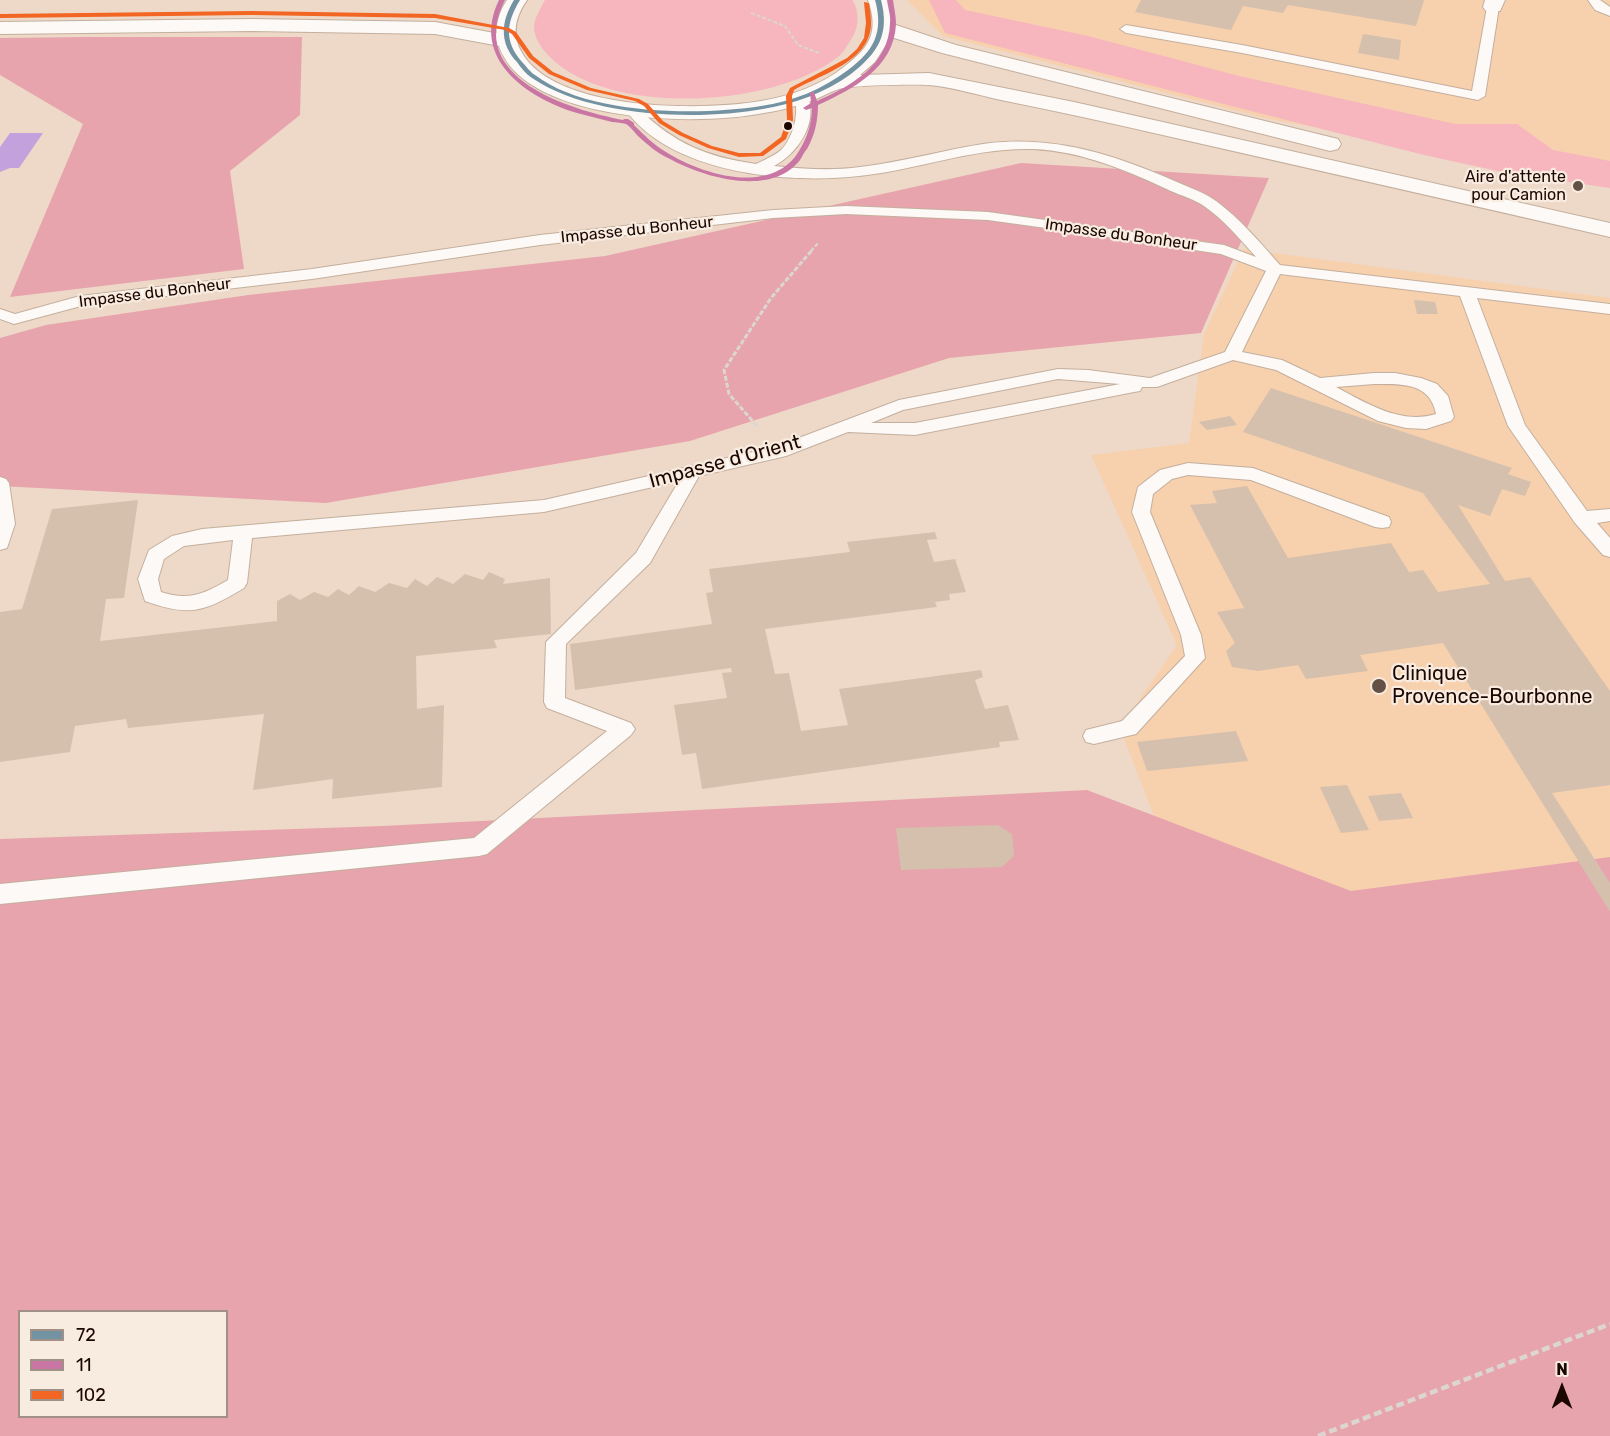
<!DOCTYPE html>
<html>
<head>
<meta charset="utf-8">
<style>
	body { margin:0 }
	#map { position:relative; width:1610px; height:1436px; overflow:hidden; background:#eed9c8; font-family:Rubik,sans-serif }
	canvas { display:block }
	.legend { position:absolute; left:18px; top:1310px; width:210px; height:108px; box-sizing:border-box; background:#f8ebe0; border:2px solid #a09086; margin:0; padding:8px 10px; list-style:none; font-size:18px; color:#1b0700 }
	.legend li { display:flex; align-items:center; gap:12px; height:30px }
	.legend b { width:30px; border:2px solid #a09086 }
	.north { position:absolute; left:1532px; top:1358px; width:60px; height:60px; -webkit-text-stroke:4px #f8ebe0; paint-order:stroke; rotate:0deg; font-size:16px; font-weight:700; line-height:24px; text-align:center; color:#1b0700 }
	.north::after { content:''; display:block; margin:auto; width:21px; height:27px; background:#1b0700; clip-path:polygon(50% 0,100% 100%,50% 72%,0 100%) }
</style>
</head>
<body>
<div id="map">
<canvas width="1610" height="1436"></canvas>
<ul class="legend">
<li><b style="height:8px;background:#7393a2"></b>72</li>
<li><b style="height:8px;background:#c976a4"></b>11</li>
<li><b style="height:8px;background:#f26522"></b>102</li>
</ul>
<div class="north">N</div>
</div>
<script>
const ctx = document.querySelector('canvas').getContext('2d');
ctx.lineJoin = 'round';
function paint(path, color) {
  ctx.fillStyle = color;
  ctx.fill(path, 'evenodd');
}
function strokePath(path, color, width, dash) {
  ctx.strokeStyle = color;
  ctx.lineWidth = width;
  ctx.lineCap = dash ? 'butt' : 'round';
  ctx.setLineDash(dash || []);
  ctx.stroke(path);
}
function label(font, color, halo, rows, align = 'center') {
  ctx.font = font + ' Rubik,sans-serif';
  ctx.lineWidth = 4.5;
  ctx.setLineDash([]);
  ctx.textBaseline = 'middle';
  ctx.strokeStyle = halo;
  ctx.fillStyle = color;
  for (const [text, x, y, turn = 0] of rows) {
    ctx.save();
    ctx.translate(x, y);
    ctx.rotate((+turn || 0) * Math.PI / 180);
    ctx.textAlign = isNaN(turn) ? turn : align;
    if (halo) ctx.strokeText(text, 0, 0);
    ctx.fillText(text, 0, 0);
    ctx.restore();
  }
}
paint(new Path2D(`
	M907,0H1610V171L1367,137L1269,119L943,36Z
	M1244,249L1610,298V1006L1182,889L1120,728L1177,645L1091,455L1189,443L1204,334Z`), '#f7d0ae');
paint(new Path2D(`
	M545,0H852C860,10 859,28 852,38C848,44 844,52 839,56C775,108 609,117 550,57C541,48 531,34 535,21C537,14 542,6 545,0Z
	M929,0H956L965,10L1088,36L1239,76L1455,124H1517L1553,150L1610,161V188L1502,172L1424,155L945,33Z`), '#f7b5bd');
paint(new Path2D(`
	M84,37H302L300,115L230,171L244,269L10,297L83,124L0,75V38Z
	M1021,163L1269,178L1201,333L949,358L690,441L326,503L0,486V338L46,325L248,295L605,256Z
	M1087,790L1351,891L1610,857V1436H0V839L383,826ZM20,1312H226V1416H20Z`), '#e7a4ad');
paint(new Path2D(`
	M10,133H43L19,168H10L0,172V147Z`), '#c3a1dc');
paint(new Path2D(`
	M1141,0H1424L1416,26L1288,5L1283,13L1243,6L1231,30L1135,12Z
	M1363,34L1401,40L1399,60L1358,53Z
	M1414,300L1435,302L1438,314H1417Z
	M1271,388L1512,468L1508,474L1531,482L1525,496L1502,489L1490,516L1458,505L1505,581L1530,577L1610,691V785L1552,793L1610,883V912L1443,643L1360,655L1368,671L1306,679L1298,665L1258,671L1232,667L1226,651L1235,643L1217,612L1244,608L1190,505L1217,503L1212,491L1247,486L1288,558L1391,543L1409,572L1423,570L1438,592L1490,584L1423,493L1243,432Z
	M1230,416L1237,425L1207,430L1199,422Z
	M138,500L124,598L106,599L100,641L277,621V601L290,594L300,600L314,592L328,597L338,589L349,595L359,586L375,592L389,583L407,588L415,579L427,586L437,577L453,584L465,574L483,580L489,572L505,579L503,584L550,578L551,634L494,640L497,648L416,656L417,709L444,705L442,787L332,799L333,779L253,790L264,714L128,728L126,719L75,726L70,752L0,762V612L22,609L52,509Z
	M935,532L937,539L927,540L934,562L955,559L966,592L949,594L950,600L935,602L937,607L765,629L775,674L789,673L801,731L848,725L839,689L981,670L983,677L975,680L985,709L1008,705L1019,740L999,742L1000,747L702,789L696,753L682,755L674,705L727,698L722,673L732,672L731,668L575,690L570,644L712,624L706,593L713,592L709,569L850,552L847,542Z
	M1236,731L1248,761L1147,771L1137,742Z
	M1347,785L1369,830L1341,833L1320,787Z
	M1401,793L1413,818L1379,821L1368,796Z
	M998,825L1012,834L1014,856L1002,867L901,870L896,828Z`), '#d5c0ad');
const lane = new Path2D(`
	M1588,0H1600L1610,7V16L1595,10Z
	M1493,3L1499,7L1485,96L1478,100L1242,53L1126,33L1120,29L1126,25L1242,45L1472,91L1487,7Z
	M801,93L808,97C818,124 797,154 774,166C802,169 832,171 860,167C904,162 946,149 990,143C1055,136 1112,154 1170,179C1185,186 1202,191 1216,201C1240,219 1260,242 1280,265L1610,304V314L1477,298L1525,425L1587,511L1610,509V521L1597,523L1610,538V557L1603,555L1575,523L1508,426L1460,296L1280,274L1242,352L1282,360L1320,378L1374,373H1395L1421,378L1437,384L1448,396L1454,417L1451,421L1426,429L1406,428L1378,421L1276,370L1233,360L1157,387H1142L1140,391L1134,392L915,435L848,432L786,456L699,476L650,563L566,644L565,698L631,723L635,729L631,735L487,854L479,856L0,904V884L474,838L607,731L547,708L544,702L546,642L636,553L679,481L544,512L252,538L247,583L244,588C204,612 190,617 145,601L138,579L149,550L172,536L202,529L544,500L775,447L899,400L1058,369L1088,370L1150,378L1225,352L1266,271L1221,254L1082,233L988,220L846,214L773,218L540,245L312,279L81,306L14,324L0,319V309L15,314L80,296L312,269L540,235L773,210L846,206L988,212L1224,245L1256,257C1240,239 1224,220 1204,206C1194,199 1182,196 1171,191C1128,171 1082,151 1033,149C974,147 917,170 859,176C788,184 674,174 627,112L629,109H639C675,144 707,157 756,164C764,160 774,156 781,150C793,138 800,112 794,97ZM1058,379L1120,384L915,423H871L903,410ZM1374,384C1401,384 1430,382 1436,414C1401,425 1366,403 1336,387ZM233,540L228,580C204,594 188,601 161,592L158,579L164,559L184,546Z
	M1188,463L1253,468L1389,517L1391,522L1389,527L1382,528L1375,527L1251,480L1188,475L1172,479L1153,494L1150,512L1201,635L1205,658L1136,734L1094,744L1086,742L1083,736L1086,730L1122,721L1185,656L1181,635L1132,512L1138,487L1160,470Z
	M0,477L6,479L9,483L15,524L7,548L0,550Z`);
const street = new Path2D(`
	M1485,0H1505L1500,11H1486L1483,7Z`);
const primary = new Path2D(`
	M507,0H527C516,16 511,33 521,51C553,112 703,111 761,101C791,96 822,85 845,66C870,47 879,32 868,0H888L893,24L956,45L1338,139L1341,144L1338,149L1330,151L942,53L891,37L875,62L860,75L929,73L1074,102L1610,223V237C1462,203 1314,169 1167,136C1111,123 1056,111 1001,100C977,95 953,87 929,85C914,84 851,85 839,89C829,92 820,98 811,101C796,106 779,111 764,113C698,126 556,122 510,66C493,44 492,23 507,0Z`);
const highway = new Path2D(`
	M252,19L435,22L505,35L512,37L515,41L512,45L505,47L435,34L252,31L0,34V22Z`);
strokePath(lane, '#c4af9d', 2);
strokePath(street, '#c4af9d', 2);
strokePath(primary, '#c4af9d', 2);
strokePath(highway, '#c4af9d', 2);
strokePath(new Path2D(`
	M751,13L785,26L798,45L819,53
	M811,251L819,242`), '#ddd6d0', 2, [4, 2]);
strokePath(new Path2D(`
	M757,426L729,394L724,370L771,298L813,249`), '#ddd6d0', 3, [5, 2]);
strokePath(new Path2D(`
	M1318,1436L1610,1324`), '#ddd6d0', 4.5, [8, 4]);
paint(lane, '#fcf9f7');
paint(street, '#fcf9f7');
paint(primary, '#fcf9f7');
paint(highway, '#fcf9f7');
paint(new Path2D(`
	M514,0H520C506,23 504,41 522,62C526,66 530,72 535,75C587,115 698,116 761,106C792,102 823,89 848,70C874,51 884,32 875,0H881C890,34 878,53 851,74C825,93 794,104 763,109C697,121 589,117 532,78C526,74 521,68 517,62C499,43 501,21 514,0Z`), '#7393a2');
paint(new Path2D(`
	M499,0H505C465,78 568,109 623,120L624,119H628L634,123V125C644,135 654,145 666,152C702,175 772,196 799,151C807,138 812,123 812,108L806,110L803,108L811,103L810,92H814L817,101C851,86 889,65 890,23C891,16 888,8 887,0H893C894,8 896,16 896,24C894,68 853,89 818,105C818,120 815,135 807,149C804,152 802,157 800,160C771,198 702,177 668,158C657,153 648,145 639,137C635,133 631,127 626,124C622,123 616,122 612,122C600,119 589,116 577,113C527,98 470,59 499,0Z`), '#c976a4');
paint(new Path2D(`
	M864,2L869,3C870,9 871,16 871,22C872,61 822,74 794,90L792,96L793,120L786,139L763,156L739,157L708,148L679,135L659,123L644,106L635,101L587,90L549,74L529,58L512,34L505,30L435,18L252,15L0,18V14L252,11L435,14L509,28L516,32L533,56L553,72L591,88L639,99L648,104L663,121L683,133L712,146L739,153H760L781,137L787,120L786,96L790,88L834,65L847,58L857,49L864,38L866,23Z`), '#f26522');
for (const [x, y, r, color] of [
	[788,126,5,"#1b0700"],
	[1578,186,6,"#655046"],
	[1379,686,8,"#655046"]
]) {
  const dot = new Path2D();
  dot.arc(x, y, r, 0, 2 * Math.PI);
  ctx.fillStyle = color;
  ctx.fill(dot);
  strokePath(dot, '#f8ebe0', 2);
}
label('16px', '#1b0700', '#f8ebe0', [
	["Aire d'attente",1566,177],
	["pour Camion",1566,195]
], 'right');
label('16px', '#1b0700', '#f8ebe0', [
	["Impasse du Bonheur",637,230,-6],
	["Impasse du Bonheur",1121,235,8],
	["Impasse du Bonheur",155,293,-7]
]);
label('20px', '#1b0700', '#f8ebe0', [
	["Impasse d'Orient",725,462,-15]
]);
label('20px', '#1b0700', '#f8ebe0', [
	["Clinique",1392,674],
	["Provence-Bourbonne",1392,697]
], 'left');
</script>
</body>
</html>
